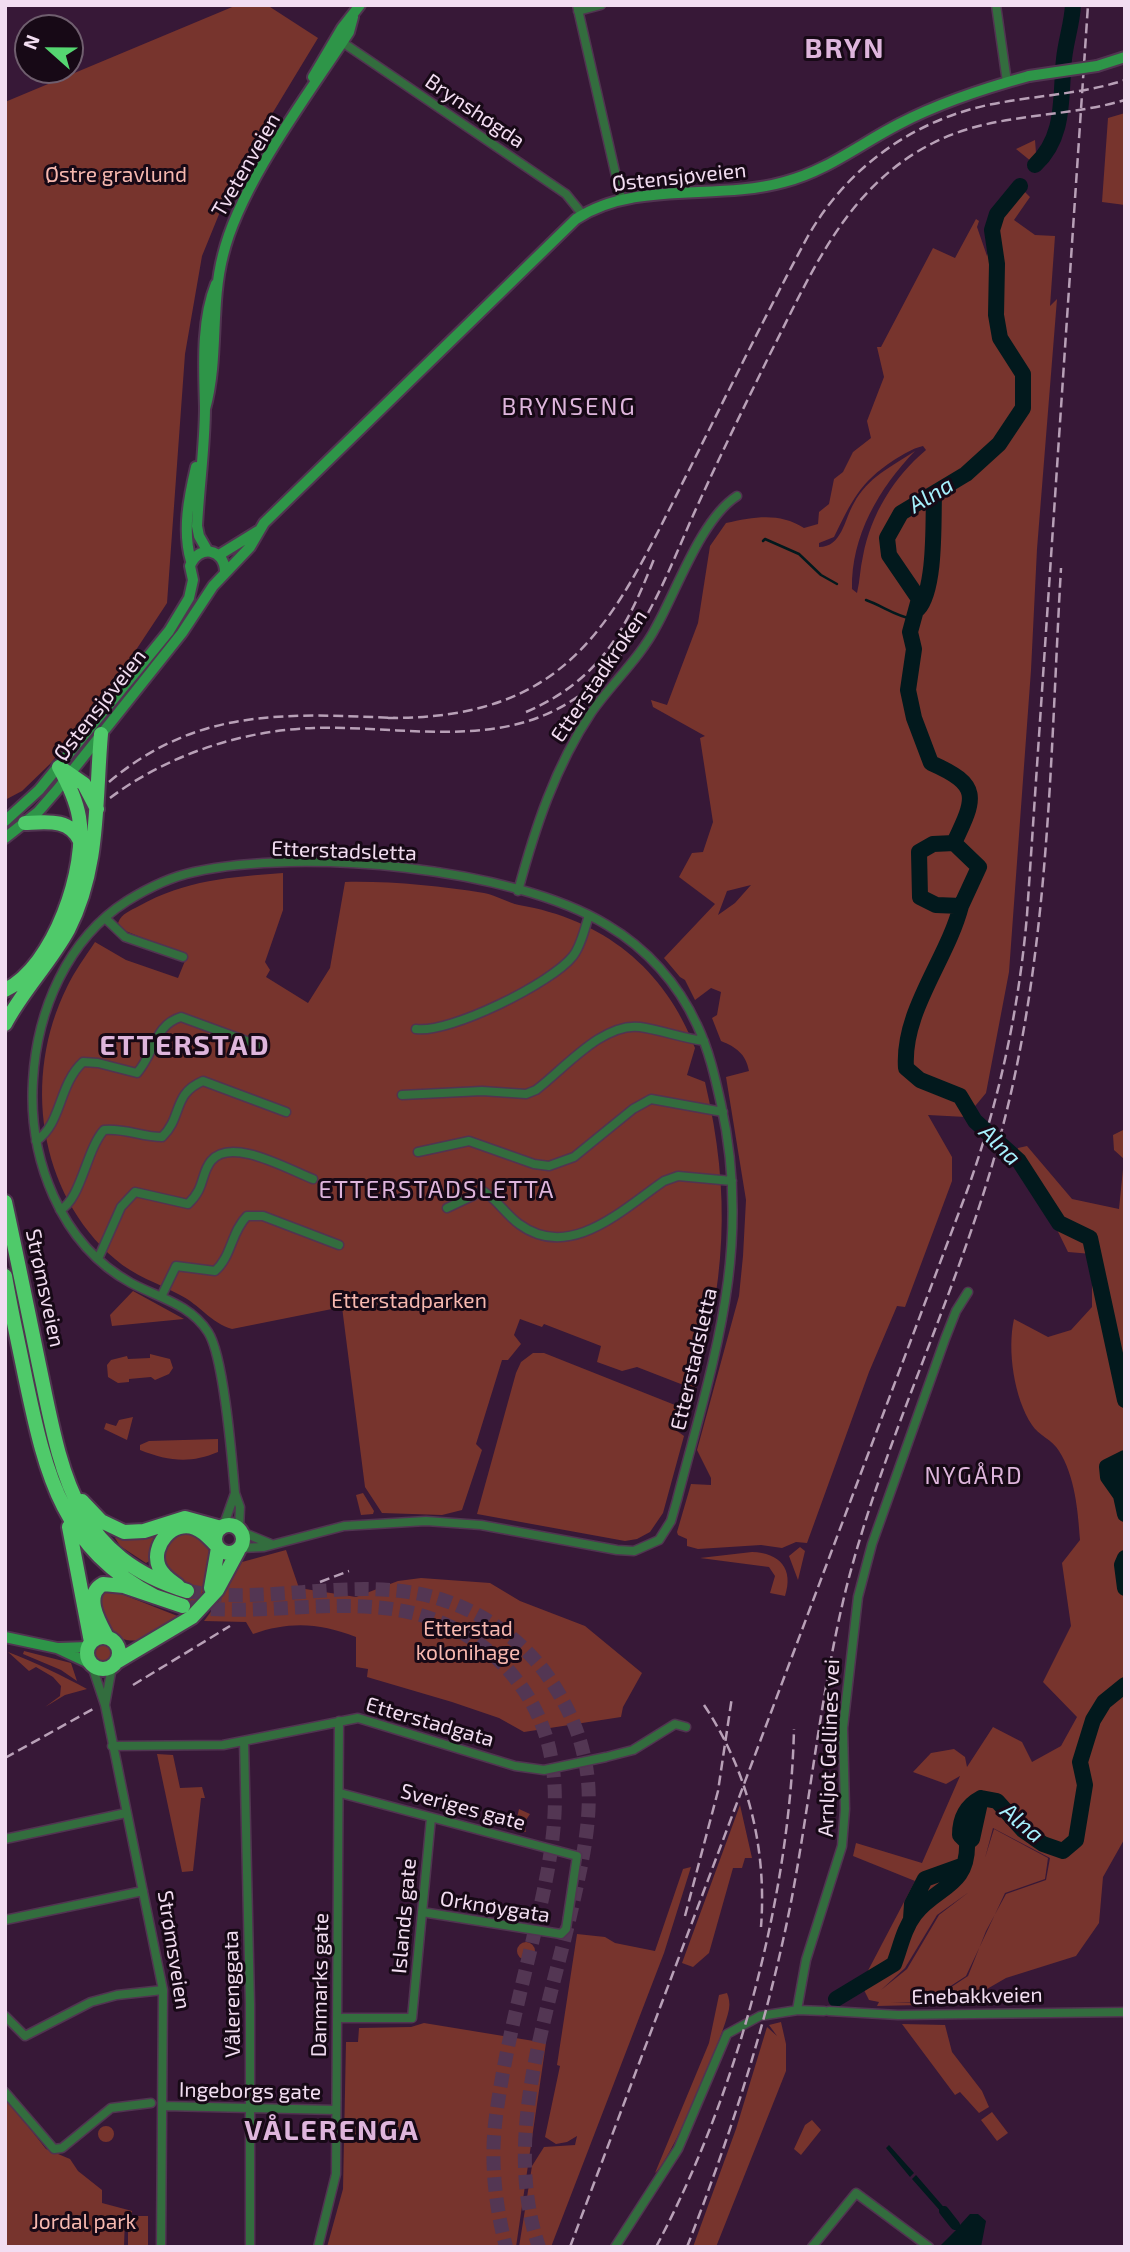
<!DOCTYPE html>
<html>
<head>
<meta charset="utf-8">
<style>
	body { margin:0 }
	#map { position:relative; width:1130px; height:2252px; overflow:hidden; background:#371837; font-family:"Exo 2",sans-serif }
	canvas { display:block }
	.frame { position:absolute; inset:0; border:7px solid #f2ddf1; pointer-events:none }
	.north { position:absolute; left:14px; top:14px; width:70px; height:70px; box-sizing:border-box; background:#170916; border:2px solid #6f5e6e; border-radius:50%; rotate:291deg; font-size:19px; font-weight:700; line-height:28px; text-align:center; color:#f2ddf1 }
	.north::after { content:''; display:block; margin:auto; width:24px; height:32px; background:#55d671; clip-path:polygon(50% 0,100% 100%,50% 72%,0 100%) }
</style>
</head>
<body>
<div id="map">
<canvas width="1130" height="2252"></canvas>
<div class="frame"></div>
<div class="north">N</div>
</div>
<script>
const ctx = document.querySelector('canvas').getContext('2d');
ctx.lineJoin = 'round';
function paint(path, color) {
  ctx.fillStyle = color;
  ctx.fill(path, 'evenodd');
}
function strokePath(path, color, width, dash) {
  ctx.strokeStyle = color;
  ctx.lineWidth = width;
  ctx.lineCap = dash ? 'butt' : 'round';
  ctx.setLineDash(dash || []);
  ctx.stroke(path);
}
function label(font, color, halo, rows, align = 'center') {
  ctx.font = font + ' "Exo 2",sans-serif';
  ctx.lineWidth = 6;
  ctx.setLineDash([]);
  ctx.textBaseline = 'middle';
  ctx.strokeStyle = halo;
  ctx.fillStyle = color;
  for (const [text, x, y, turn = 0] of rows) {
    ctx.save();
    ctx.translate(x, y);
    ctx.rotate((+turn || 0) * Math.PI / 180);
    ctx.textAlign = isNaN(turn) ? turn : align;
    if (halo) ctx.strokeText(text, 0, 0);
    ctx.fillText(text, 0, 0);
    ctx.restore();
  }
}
paint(new Path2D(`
	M237,5H267L318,38L235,175L202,256L185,354L167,603L101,703L50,764L22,791L5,800V102Z
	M1125,113V205L1102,202L1108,118Z
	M1035,140L1036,153L1032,162L1016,149Z
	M1023,190L1030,197L1014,220L1035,235L1055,236L1050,306L1057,299L1037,549L1031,670L1009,972L986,1093L966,1117L928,1115L952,1157V1181L905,1307L897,1306L869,1372L807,1543L796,1542L782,1548L761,1545L698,1549L687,1546V1539L678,1535L677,1532L691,1484L711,1485V1478L697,1450L739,1296L743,1256L746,1200L726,1077L749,1071C746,1054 736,1047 721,1041L712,1018L717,1015L721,992L711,988L695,1000L685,980L680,977L664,958L715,904L679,877L692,853L703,852L713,822L700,738L705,736L653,707L651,700L667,705L698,623L710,546L726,523C754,517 779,512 804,528L818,524L819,512L829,504L834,479L843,472L853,452L871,438L867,421L884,377L877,347H881L933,248L955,258L976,219L979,221L977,227L987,256L999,221ZM923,446L926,450C894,477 871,514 863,556C860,568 860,581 857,593L852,589C851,536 879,488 915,451C891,467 868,477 854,503C844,520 842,547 819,547V543L834,537C852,501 859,483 894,460C904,454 911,449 923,446ZM751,885L735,903L718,915L727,891Z
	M283,873V910L265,962L270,970L266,977L308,1003L330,968L345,882C391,881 439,886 484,893C496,895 508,903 519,905C602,919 665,968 695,1048L687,1075L705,1082C732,1197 725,1282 694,1395L686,1393V1386L637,1367L622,1371L597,1362L601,1346L544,1324L542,1327L520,1319L514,1335L521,1344L508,1360H502L476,1444L482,1450L462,1510L442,1515L382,1513L365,1487L342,1307L232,1329C211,1323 200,1305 180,1295C158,1283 134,1276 115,1259C38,1193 22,1077 67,987C74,972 85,957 95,942L126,960L178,978L187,956L123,930L118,923C122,913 130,911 139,906C185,880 231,877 283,873Z
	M1125,1129V1838L1103,1877L1099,1923L1076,1956L1006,1978L961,2004L877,2006L879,2002L869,2000L861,1984L915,1881L853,1856L856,1843L922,1863L960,1776L946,1784L913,1772L931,1753L954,1749L965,1757L967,1767L993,1727L1022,1742L1032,1762L1061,1746L1077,1717L1043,1682L1071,1626L1062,1563L1080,1540C1078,1511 1075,1476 1059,1451C1053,1440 1038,1435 1032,1425C1014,1398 1007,1350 1014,1319L1048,1337L1071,1330L1092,1307V1254L1068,1252L1029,1173L1016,1157L1018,1148L1027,1146L1072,1199L1119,1209L1124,1159L1114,1150L1113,1135ZM993,1828L1050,1858L1046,1880L1006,1894L986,1931L968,1976L927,2003H891L926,2002L966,1976L1005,1893L1045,1879L1048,1858L994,1829L985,1858ZM969,1892L939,1915L907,1969L881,1990L905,1968L937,1915Z
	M133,1291L184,1319L112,1326L110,1315Z
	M533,1353H544L680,1407L673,1428L684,1436L663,1513L650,1532L637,1539L625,1541L477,1514L516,1373L521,1362Z
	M150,1354L170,1359L173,1368L169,1374L155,1380L151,1377L129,1379V1382L118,1383L108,1377L107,1365L111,1360L127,1356L128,1359L150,1358Z
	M133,1417L127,1440L104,1429L106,1423L116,1426L119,1420Z
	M218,1439V1452C190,1464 168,1461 140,1450V1445L149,1441Z
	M363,1493L374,1511L373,1514L361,1515L356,1495Z
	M184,1531C197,1531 203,1535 208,1548C227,1599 142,1667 109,1630C102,1621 94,1606 98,1595L109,1589L180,1617L188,1585L168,1574L161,1557L169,1537Z
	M151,1535L156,1540L151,1560L146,1563L120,1546L115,1538Z
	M800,1547L805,1551L798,1580L789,1556Z
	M286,1550L299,1588L356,1597L398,1581L421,1578L490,1583L520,1601L585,1626L642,1673L623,1707L621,1717L524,1732L499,1718L452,1702L367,1677L368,1669L356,1667V1637C320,1623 290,1621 253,1634L246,1622L204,1621L222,1597L242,1562Z
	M752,1552C780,1553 794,1569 785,1596L770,1593L775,1576L769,1567L700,1558Z
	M94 1654a9 9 0 1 1 18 0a9 9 0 1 1-18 0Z
	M24,1651L71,1663L77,1681L61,1670L23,1654Z
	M8,1652C35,1662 63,1676 87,1689L65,1695L45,1707L60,1696L61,1686L53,1677L36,1667L29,1671Z
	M157,1754L173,1755L180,1788L202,1787L205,1798H201L193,1871L182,1872Z
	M740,1805L752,1858H745L742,1868H733L709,1953L693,1967L682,1963Z
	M519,1809L530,1814L524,1823L526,1832L514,1831Z
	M691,1867L664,1953L551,2247H519L532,2166L544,2147L575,2145L577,2136L567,2142L556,2144L545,2137L560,2066L557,2065L577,1934L605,1937L615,1943L655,1951L683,1869Z
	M517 1951a9 9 0 1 1 18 0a9 9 0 1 1-18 0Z
	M727,1993C729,1998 730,2003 729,2009C725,2033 671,2162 655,2173L709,2043L719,1995Z
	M781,2022L786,2044V2071L716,2247H693L736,2129L767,2027L777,2036L769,2025Z
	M424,2023L546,2043L516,2247H327L343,2189L346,2042H358L359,2028L411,2027Z
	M902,2024L945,2025L952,2052L982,2091L989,2107L979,2113L960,2092L955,2095Z
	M5,2097L46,2149L70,2159L78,2171L102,2190V2203L132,2211V2216H148V2247H128V2216H125L124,2247H5Z
	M992,2112L1008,2133L997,2141L981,2120Z
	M812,2120L821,2130L801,2155L794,2149L805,2125Z
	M98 2134a8 8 0 1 1 16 0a8 8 0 1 1-16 0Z`), '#77342d');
paint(new Path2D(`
	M889,2145L914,2173L910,2177L886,2148Z
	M916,2175L954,2219L950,2222L912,2179Z
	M970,2214H978L986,2221L981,2247H939L956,2230L954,2226L957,2223L960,2225Z`), '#02191d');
strokePath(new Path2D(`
	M763,541L765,539L799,554L821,575L837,584
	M866,600C883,606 895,616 913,619`), '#02191d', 2.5);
strokePath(new Path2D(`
	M944,2211L955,2225`), '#02191d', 10);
strokePath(new Path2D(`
	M1035,165C1066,136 1060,97 1064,59C1066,40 1072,24 1073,5
	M1020,186L997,214L992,230L997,264L996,315L1000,338L1023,374V408L999,444L966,474L901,513L887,538L889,555L919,599L910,632L914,649L908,690L914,718L931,763C981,785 976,797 954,843L933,844L919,852L920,897L936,905L961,906C947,960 902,1011 906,1068L920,1080L960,1096L975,1121L1019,1161L1059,1223L1090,1238L1125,1400
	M918,609C936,589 933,522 934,495
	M954,843L979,867L961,906
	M1125,1462L1118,1482L1125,1514
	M1120,1494L1108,1477L1107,1467L1125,1458
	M1125,1558L1122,1565L1125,1588
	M967,1843L972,1839L981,1798
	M911,1919L912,1904L925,1879L964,1865
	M836,1999L894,1964C901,1946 903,1930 915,1914C937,1886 969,1887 967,1842L960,1835C960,1818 966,1806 981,1798L997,1801L1023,1830L1043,1844L1063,1851L1076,1840L1085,1785L1080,1762L1093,1720L1104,1702L1125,1685`), '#02191d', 16);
strokePath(new Path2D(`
	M187,1591C270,1606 358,1574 440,1599C482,1612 521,1639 547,1675C565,1701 579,1729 585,1761C595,1808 583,1857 573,1903C549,2011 501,2137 539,2247
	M190,1607C265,1617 342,1595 417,1614C453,1624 486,1644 510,1672C578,1751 554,1847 533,1939C519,1998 504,2056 496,2116C490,2160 495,2204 506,2247`), '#533653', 14, [14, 7]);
const street = new Path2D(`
	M577,5L621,198
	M996,5L1007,82
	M578,11L601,5
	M342,42L566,194L583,215
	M518,891C535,828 555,767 591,713C611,684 640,658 656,627C677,590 701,519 737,496
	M105,918L125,937L183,957
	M416,1029C449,1034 552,983 573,956C581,946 585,928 589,915
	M402,1095L482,1091L526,1094L536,1090C564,1069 603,1022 640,1027C661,1030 682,1038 704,1041
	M36,1141C62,1124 58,1085 83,1062L98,1063L137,1073C155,1053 154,1025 181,1017L263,1047
	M418,1152L469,1141L534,1164L549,1166L574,1157L633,1109L651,1099L723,1112
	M447,1208L483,1191C496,1198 506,1215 519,1224C570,1262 623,1209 664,1181L678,1176L732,1181
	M60,1210C81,1200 86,1150 104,1130C125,1128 142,1137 162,1137C183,1117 172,1094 203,1081L286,1112
	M98,1259L121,1207L135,1192L188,1204C206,1187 200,1175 211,1161C231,1136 289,1170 313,1179
	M161,1297L176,1266L215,1271C232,1256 231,1232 247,1216H263L339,1245
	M223,1527L235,1493
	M239,1529L240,1507L235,1493C232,1459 224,1356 208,1332C190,1304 159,1298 131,1283C60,1244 28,1158 33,1080C37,1011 67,939 127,901C148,888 170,877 194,872C302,848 512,867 607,925C646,948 678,983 697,1025C709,1050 715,1077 721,1104C753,1249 713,1361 677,1500L671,1521L659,1540L634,1551L617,1550L481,1525L426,1521L344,1526L264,1547L241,1548
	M242,1532L271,1544
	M92,1666L105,1705L163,1990L161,2247
	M105,1705L112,1667
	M244,1741L250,2004V2247
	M112,1746L223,1745L358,1718L515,1766L544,1770L606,1757L633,1750L675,1724L686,1727
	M340,1793L577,1856L566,1929L561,1934L422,1912
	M5,1839L126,1813
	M5,1920L143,1891
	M824,2011L797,2010L806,1960L842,1846L845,1809L843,1728L858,1597L872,1544L945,1339L956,1311L968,1292
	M829,2011L898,2015L1125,2012
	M5,2016L25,2036L91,2002L117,1995L163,1990
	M337,2018H412L431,1818
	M5,2092L54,2149L62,2148L111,2108L151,2103
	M164,2106L336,2110
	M318,2247L336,2174L339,1721
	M615,2247L678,2149L727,2034L760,2016L798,2010
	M812,2247L856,2193L929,2247`);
const secondary = new Path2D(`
	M1097,66L1125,57
	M313,77L342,28L360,5
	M205,409C219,358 210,305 223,255C240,184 308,95 349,32L353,17
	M207,550L199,536L197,526C199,486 205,446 205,407C204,368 201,321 216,284
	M219,555L258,531
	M191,561C182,531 189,497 196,467
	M5,821L39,790L169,631L189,598L193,580L190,566C198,544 225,548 225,572
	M5,838L38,812L57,790L182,633L213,586L250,547L264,523L576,219C635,180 716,201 784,182C827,171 860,144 899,124C939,103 985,88 1029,76
	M5,1637L57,1648L89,1663
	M59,1648L88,1647`);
const highway = new Path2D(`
	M61,768L84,784L97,809
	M25,823C46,822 70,818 80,841
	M5,990C54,967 88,867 79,817C76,799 68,783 59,767
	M5,1024C23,990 50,963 68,930C100,868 95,801 101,734
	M5,1202C17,1257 28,1311 39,1365C61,1469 71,1556 187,1591
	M5,1276C11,1311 19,1346 26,1381C46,1476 63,1549 156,1597
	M82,1501L101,1521L124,1532L144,1531L185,1518L221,1528
	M215 1539a14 14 0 1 1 28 0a14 14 0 1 1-28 0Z
	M69,1527L91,1642
	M178,1586C170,1580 163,1576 159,1567C150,1546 173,1519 195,1528C204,1531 210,1539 216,1545
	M211,1588L218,1548
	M87 1653a16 16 0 1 1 32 0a16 16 0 1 1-32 0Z
	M107,1637C99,1622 83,1595 103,1584L124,1586L183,1606
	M118,1661L192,1617L217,1590L238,1551`);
strokePath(street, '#513451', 11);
strokePath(secondary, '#513451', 14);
strokePath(highway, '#513451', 18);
strokePath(street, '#336d3e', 8);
strokePath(secondary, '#2e9548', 10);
strokePath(highway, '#4fca6a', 14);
strokePath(new Path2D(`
	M526,712C600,680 626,630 654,559
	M388,718C574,719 614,619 688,472C727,394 766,314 808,236C850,163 921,115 1004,102C1044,95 1086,93 1125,80
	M109,782C199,706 289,714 398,718
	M110,798C167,755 243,730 314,728C405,725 506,753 584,692C639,649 664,582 691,520C716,464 743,409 770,354C812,272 846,187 933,143C993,112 1061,119 1125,100
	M320,1582L349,1571
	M133,1685L230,1626
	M704,1705C748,1771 767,1848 761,1927
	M5,1758L93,1709
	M685,1916L718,1791L732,1697
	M570,2247L967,1191C999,1102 1019,1009 1027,915L1088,5
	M656,2247C736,2097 790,1898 794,1729
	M687,2247C731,2134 769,2017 792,1897C811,1795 821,1691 846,1589C885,1435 959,1291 1000,1137C1050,952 1050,758 1061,568`), '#b8a0b7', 2.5, [10, 5]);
const secondaryBridge = new Path2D(`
	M1029,76L1097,66`);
strokePath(secondaryBridge, '#513451', 14, []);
strokePath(secondaryBridge, '#2e9548', 10);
label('21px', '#f2ddf1', '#170916', [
	["Brynshøgda",475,111,34],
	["Tvetenveien",246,165,-60],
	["Østensjøveien",679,177,-6],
	["Etterstadkroken",599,676,-56],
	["Østensjøveien",100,705,-52],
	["Etterstadsletta",344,851,2],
	["Strømsveien",45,1288,78],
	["Etterstadsletta",694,1359,-77],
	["Etterstadgata",430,1722,16],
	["Arnljot Gellines vei",829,1748,-88],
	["Sveriges gate",463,1807,15],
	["Orknøygata",495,1907,9],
	["Islands gate",404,1916,-85],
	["Strømsveien",174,1950,81],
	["Danmarks gate",320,1985,-89],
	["Vålerenggata",232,1994,-91],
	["Enebakkveien",977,1996,-1],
	["Ingeborgs gate",250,2091,1]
]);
label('21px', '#f7b8af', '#170916', [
	["Østre gravlund",116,175],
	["Etterstadparken",409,1301],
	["Etterstad",468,1629],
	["kolonihage",468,1653],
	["Jordal park",84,2222]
]);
label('italic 23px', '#a5effb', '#170916', [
	["Alna",931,495,-31],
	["Alna",1000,1145,45],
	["Alna",1022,1823,40]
]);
ctx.letterSpacing = '2px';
label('23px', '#deb5dc', '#170916', [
	["NYGÅRD",974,1476]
]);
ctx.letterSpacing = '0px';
ctx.letterSpacing = '2px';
label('24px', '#deb5dc', '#170916', [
	["BRYNSENG",569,407],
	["ETTERSTADSLETTA",437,1190]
]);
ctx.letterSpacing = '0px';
ctx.letterSpacing = '2px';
label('bold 28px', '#deb5dc', '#170916', [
	["BRYN",845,49],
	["ETTERSTAD",185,1046],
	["VÅLERENGA",332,2131]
]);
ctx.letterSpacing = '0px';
</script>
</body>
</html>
